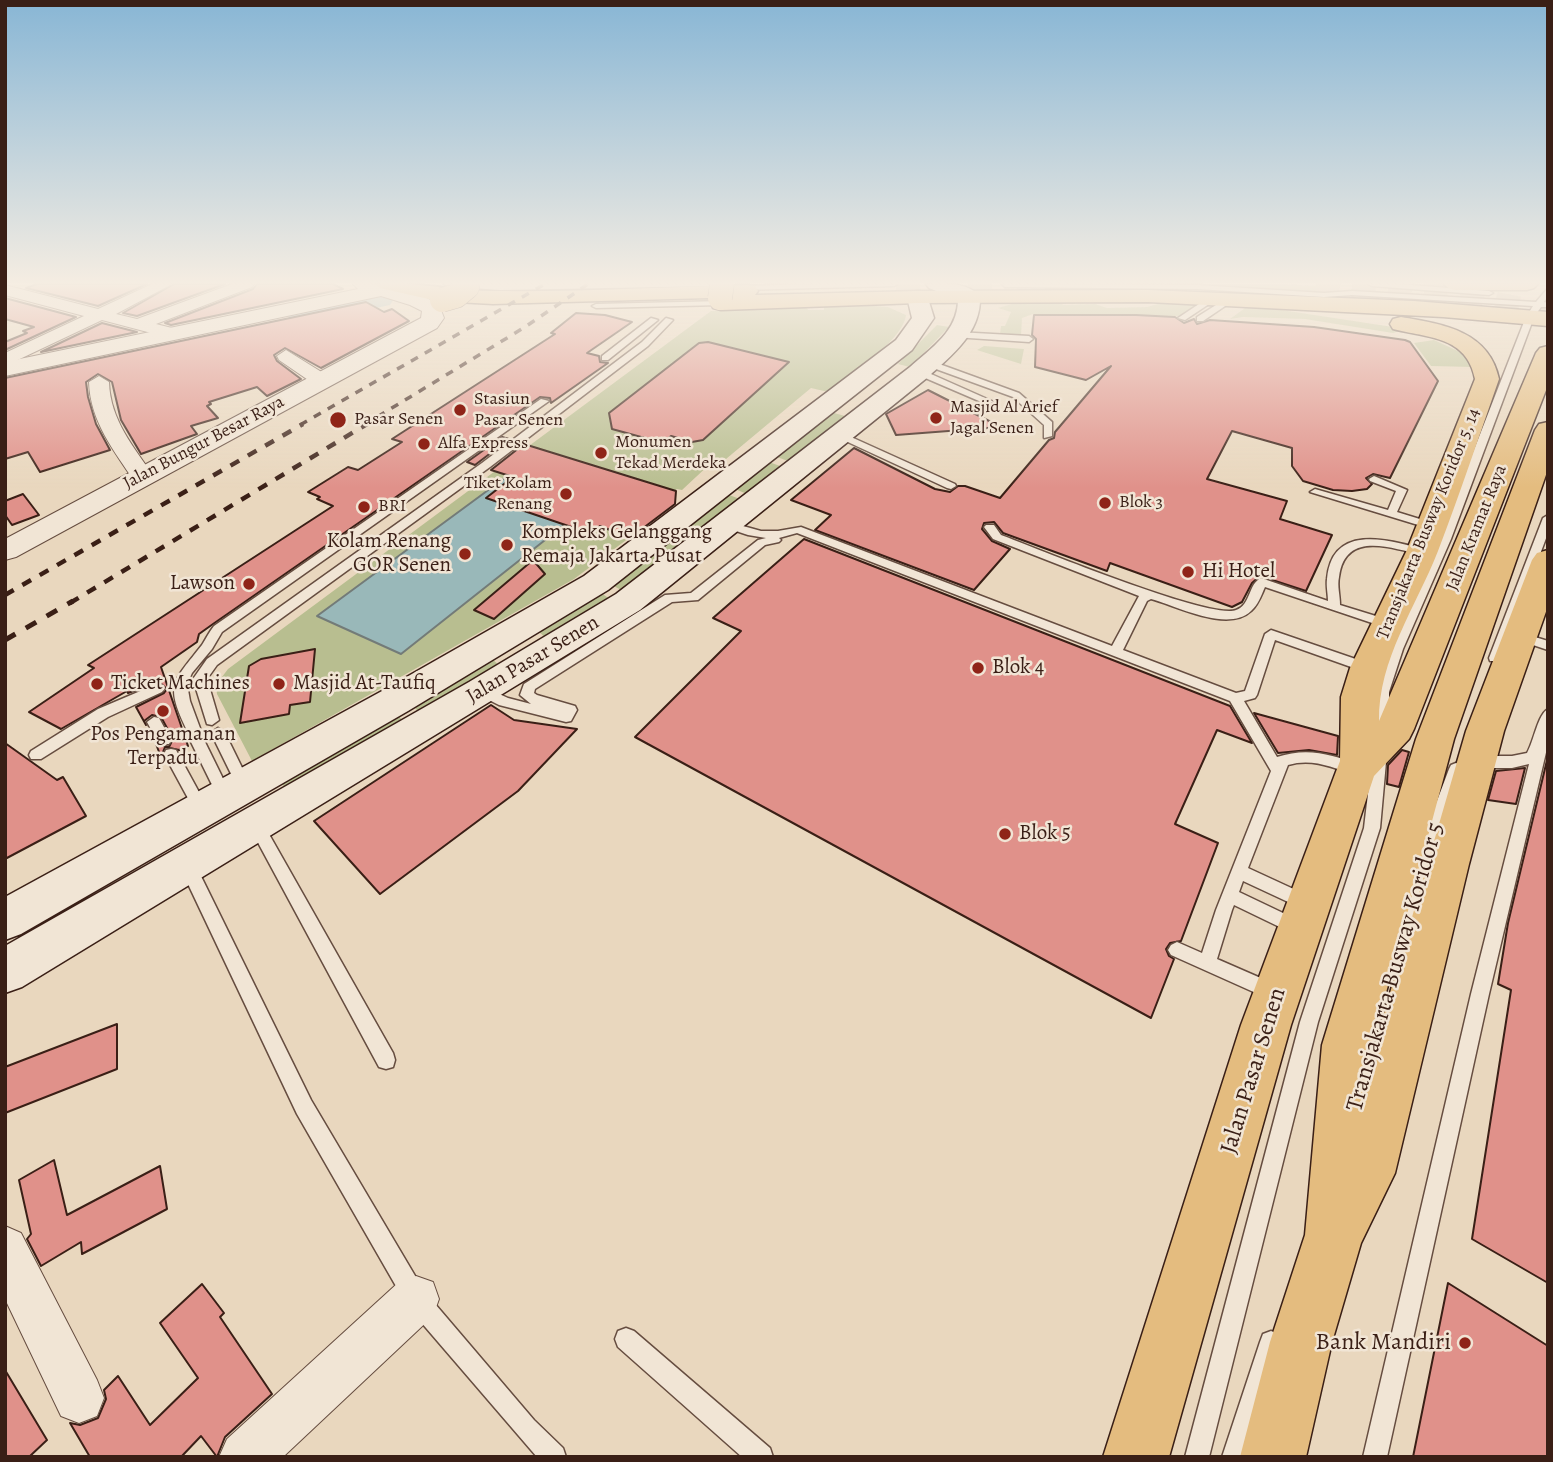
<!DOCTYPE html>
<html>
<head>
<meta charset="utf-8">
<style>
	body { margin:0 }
	#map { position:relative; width:1553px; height:1462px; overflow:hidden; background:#e9d7be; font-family:Alegreya,serif }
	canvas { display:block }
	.frame { position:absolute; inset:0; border:7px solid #3a1f16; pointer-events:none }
</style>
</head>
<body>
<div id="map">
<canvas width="1553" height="1462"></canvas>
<div class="frame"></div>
</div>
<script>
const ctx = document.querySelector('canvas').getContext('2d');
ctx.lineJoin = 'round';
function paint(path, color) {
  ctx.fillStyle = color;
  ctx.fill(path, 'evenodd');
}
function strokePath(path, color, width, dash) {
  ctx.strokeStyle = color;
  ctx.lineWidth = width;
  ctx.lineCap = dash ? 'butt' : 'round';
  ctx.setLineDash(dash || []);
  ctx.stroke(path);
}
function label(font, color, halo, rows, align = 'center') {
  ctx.font = font + ' Alegreya,serif';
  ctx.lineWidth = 5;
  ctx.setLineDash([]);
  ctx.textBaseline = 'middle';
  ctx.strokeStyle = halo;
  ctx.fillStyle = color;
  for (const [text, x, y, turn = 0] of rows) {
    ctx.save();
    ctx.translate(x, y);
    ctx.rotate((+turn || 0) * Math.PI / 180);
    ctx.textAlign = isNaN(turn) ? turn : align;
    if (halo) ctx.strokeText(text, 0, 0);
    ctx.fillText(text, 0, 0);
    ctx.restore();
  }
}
paint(new Path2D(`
	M1004,284H1283L1316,286L1322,294L1197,287Z
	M1056,301L1064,305L1095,304L1107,308L1147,307L1165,302L1200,303L1181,316L1033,314L1022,318L1021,336L1000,334L1001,326H1005L1011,312L998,308L1015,303Z
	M862,305L888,307L906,315C903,341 849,375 828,392L811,388L726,459L711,463L682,490L677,489L667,496L665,511L574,579L252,761L217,694L216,685L228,669L711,311L807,307L808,310H824V307Z
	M1249,305L1406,329L1393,333L1305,319L1243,317L1230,319Z
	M937,325L949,327L910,367L898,364Z
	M1434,340L1460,352L1473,367L1431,366L1414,343Z
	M984,346L1024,349L1021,364L977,350Z
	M834,413L845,416L788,461L777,457Z
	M769,462L780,466L747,494L735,489Z
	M729,495L740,499L623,591L612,585Z
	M601,593L610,599L547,639L539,632Z
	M492,659L501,667L420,713L412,705Z
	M396,713L405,723L287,790L278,779Z`), '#b8be90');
const water = new Path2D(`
	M525,463L607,491L401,654L317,616Z`);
paint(water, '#99b8b9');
strokePath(water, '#737b78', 2);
paint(new Path2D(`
	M381,291L390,293L394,299L390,305L302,324L292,322L288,316L292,310Z`), '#99b8b9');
const building = new Path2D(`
	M37,284H147L98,306L26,288Z
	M174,284H225L137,316L123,313Z
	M257,284H333L343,289L171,325L165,323L253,289Z
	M5,298L76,317L5,350V342L27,333L23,331L34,327L5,319Z
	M366,302L384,312L392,309L409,321L321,368L285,348L274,355L277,361L301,379L267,396L257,387L209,402L211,404L207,406L218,418L191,426L197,434L141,454L121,420L112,382L98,374L86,382L88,397L96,424L110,450L40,472L28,452L5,459V378Z
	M576,313L605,315L632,322L587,353L599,356L600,362L608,363L551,403L550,398L540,397L213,624L199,634L197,642L161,667L188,746L179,750L165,747L161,757L156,744L169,747L173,739L161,717L152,715L144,721L146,725L136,707L164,693L167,689L159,682L128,693L127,691L61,729L29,712L94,668L88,665L333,506L317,499L320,497L308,492L348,467L358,470L402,442L392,439L555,334L551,333Z
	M1034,315H1136L1175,317L1184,323L1194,319L1197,324L1210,320L1314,327L1405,340L1410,342L1438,381L1390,478L1373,474L1366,478L1372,484L1367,489L1352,491L1333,490L1303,481L1292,466V448L1232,431L1207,479L1287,501L1280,519L1332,535L1306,591L1260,576L1252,583L1242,602L1232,607L1110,563L1107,571L1003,533L994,522L984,523L982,529L992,541L1010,549L974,590L815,530L831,515L791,500L854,448L935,489L950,492L958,486H965L1000,498L1049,440L1054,438L1055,432L1111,366L1086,380L1035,367L1036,339L1032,335Z
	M102,323L137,332L41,352Z
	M708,342L789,362L703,440L692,442L671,436L663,443L612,429L609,413L699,343Z
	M928,390L1001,427L896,435L886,414Z
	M502,437L509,439L475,465L467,462Z
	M524,444L676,491L675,504L630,538L600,526L592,534L486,498L513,477L491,470Z
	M23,494L39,515L12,525L5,515V501Z
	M804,539L1230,706L1252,743L1217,730L1175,824L1218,843L1181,941L1170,943L1166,949L1169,956L1174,959L1151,1018L635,737L741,631L713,618Z
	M533,560L545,574L494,619L474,610Z
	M315,649L310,702L290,705L289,714L240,723L249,666L261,659Z
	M491,705L514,720L577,729L518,791L380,894L314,821Z
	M1254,713L1338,736L1337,755L1309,750L1278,753Z
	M5,743L57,780L63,777L86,816L5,859Z
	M1402,750L1409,752L1399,787L1387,784L1388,765Z
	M1548,756V1283L1472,1239L1511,990L1498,984L1508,923Z
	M1525,768L1516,804L1488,800L1496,771Z
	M117,1024V1069L5,1113V1067Z
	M54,1160L67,1215L160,1166L167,1209L82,1254L81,1242L41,1266L27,1239L31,1234L19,1180Z
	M1448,1283L1548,1346V1457H1413Z
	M202,1284L224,1313L220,1317L272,1394L225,1437L217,1457L201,1436L181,1457H90L70,1423L80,1425L98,1418L106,1399L104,1390L118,1376L150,1425L198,1378L160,1323Z
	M5,1370L47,1440L29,1457H5Z`);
paint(building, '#e0918a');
strokePath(building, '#3a1f16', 2);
strokePath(new Path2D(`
	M1316,286L1470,298L1548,315
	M896,287L1007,288`), '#c6b29c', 24, [24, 12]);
const service = new Path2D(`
	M444,284H714L710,286L500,290L448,286Z
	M819,284H898L894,286L739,290L735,288L739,286Z
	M1002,284L1197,285L1324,293L1352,291L1536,302L1548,288V296L1544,302L1548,303V307H1541L1534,317L1451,539L1403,649L1389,692V731L1387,735H1377L1375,731V692L1391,649L1439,539L1526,317L1533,306L1352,295L1324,297L1197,289L1005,287Z
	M1368,284H1397L1489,291L1493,293L1489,295L1372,286Z
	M1211,296L1218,298L1185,320L1178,318Z
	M1224,300L1231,302L1203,321H1197V317Z
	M724,301V305H721L596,308L592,306L596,304Z
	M651,318L658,320L608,360H602V356Z
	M666,318L673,320L648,346L490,467L217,665L207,679L219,720L212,725L207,724L193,679L207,659L482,463L642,342Z
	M957,332L1029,336L1033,339L1029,342L954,337L953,335Z
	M925,361H931L1019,393L1052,422V436L1044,438V425L1013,397L925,365Z
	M916,370H922L994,402L986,404L916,374Z
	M541,399L549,401L222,632L212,649L192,673L187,684L190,701L200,728L198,732H188C164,684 173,682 202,645C206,639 209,632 214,626Z
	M840,432L955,484L956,486L951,489L947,488L837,437L835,435Z
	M1374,476L1407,490L1397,512L1436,524V528H1428L1310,492L1315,489L1388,510L1396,491L1370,481L1369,479Z
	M1548,515V533L1501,658L1500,661H1490L1489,658L1543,518Z
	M725,521L761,531H778L801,527L1112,646L1139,596L993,539L984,527L986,525H994L1001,535C1036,548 1210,620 1236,610C1251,605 1248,584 1261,578L1328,601C1328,594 1326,586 1327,579C1332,522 1390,540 1426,550L1428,552L1422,555C1391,548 1345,530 1339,577C1337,586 1340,595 1340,605L1392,621L1394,624L1392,627H1384L1265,587C1261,596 1258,605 1251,611C1228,633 1177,606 1151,599L1147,601L1123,650L1236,693L1245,691L1265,634L1271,630L1373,665L1375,668L1368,673L1275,640L1257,695L1255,698L1244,701L1277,757C1307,747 1331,754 1360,765L1362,769L1360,773L1355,775C1332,767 1312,758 1288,765L1248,868L1313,898L1315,903L1313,908L1307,910L1301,908L1243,881L1239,892L1304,923L1306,928L1304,933L1298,935L1292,933L1234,905L1232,910L1217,959L1279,986L1282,992L1279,998L1273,1000L1267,998L1171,955L1168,950L1171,945L1177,942L1202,953L1216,910L1271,771L1230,701L797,533L779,538L781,540L779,542L765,545L698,600L672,602L535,689L534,693L537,695L575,706L577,710L571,721L566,722L499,705L477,694L475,691L477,688L482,686L508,698L531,704L520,695L524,684L665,595L691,593L758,540L766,538L748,535L721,526L719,524Z
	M1522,633L1548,641V650L1518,640L1516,637L1518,634Z
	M157,684L164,689L162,692L108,717L41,759H31L29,755L31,751L98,709Z
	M1548,709V744L1489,994L1387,1457H1363L1471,994L1529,764L1512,768H1479L1474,766L1472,762L1474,758L1479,756H1512L1527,753C1534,741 1538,714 1548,709Z
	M154,717L159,718L171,740L169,744H159L147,722Z
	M218,728L225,733L251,786L249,790H239L237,786L211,733Z
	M198,737L203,738L205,742L232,797L230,801H220L218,797L191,742L193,738Z
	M1380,746L1385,747L1387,751L1380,828L1318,1022L1209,1457H1185L1300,1022L1364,828L1373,751L1375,747Z
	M171,749L176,750L206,805L209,809L206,813L201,815L196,813L164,754L166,750Z
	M1456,763L1461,765L1463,769L1445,822L1420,918L1418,923L1412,925L1406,923L1404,918L1429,822L1449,769L1451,765Z
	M256,818L261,820L393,1053L395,1060L393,1067L386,1069L379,1067L248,824L251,820Z
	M188,860L194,862L311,1100L424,1291L534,1420L563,1448L566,1457H537L408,1307L297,1114L180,867L182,862Z
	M626,1328L634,1331L770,1448L773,1457H742L618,1347L615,1339L618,1331Z
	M1271,1331L1279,1334L1282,1342L1246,1457H1222L1260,1342L1263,1334Z`);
const minor = new Path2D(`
	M152,284H172L116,314L137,319L232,284H254L252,287L156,324L180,330L183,334L180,338L174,339L102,320L5,366V353L84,316L5,295V285L98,309Z
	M286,350L328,376L331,380L328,384H314L279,360L277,356Z
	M99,376L109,382C110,420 134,447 154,477L151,482H135C114,451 90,421 89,382Z
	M5,1226L21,1233L97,1380L104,1398L97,1416L79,1423L61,1416L5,1299Z
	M416,1276L433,1282L439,1299L433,1316L283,1457H219L227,1439L399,1282Z`);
const tertiary = new Path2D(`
	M353,284C381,282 415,288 439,305L444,318L437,328L16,557L5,560V539L421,318L422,311L410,305L381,296L5,376V362L358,289Z`);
const secondary = new Path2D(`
	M926,284C943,284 968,281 980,297C981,333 952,355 928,377L640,610L22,987L5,993V946L469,682L616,594L910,367C931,348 958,331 958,300L929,288Z
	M918,291L926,292L934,318L912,350L608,590L408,711L21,934L5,940V897L382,691L584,576L896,340L912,318L907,297L910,292Z`);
const primary = new Path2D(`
	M376,284C416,281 455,291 494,291C578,292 663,287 747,285L755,286L758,291L755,295L918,291L1148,290L1414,301L1548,312V326L1443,317L1148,302L918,303L721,310L713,308L709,298L493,304L437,301L380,288Z
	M1444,284H1538L1534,288L1527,290H1455L1448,288Z
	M1401,317C1443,324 1489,331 1499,379C1479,436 1460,494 1438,551C1416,607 1378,660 1379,721L1536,353L1540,348L1548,346V385L1414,729L1409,739L1374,776L1291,1025L1169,1457H1103L1241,1025L1340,761L1341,697L1350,668L1406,552L1475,379C1467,336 1428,338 1393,329L1390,324L1393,319Z
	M1548,422V469L1454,739L1372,1045V1055L1466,731L1532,560L1537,553L1548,550V606L1504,731L1469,864L1395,1173L1361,1243L1332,1342L1306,1457H1240L1270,1342L1305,1235L1322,1045L1416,739L1535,430L1539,424Z`);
strokePath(service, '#664d40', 3);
strokePath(minor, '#664d40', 2);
strokePath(tertiary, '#664d40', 2);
strokePath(secondary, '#3a1f16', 3);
strokePath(primary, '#3a1f16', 3);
paint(service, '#f1e5d5');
paint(minor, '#f1e5d5');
paint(tertiary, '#f1e5d5');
paint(secondary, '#f1e5d5');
paint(primary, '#e4bc7f');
strokePath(new Path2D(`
	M300,425L545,284
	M364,425L525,327L588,284`), '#3a1f16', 3.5, [8, 8]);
strokePath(new Path2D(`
	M5,595L303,424
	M70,603L367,424`), '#3a1f16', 4.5, [10, 10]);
strokePath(new Path2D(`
	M5,640L73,601`), '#3a1f16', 5, [12, 12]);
const primaryBridge = new Path2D(`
	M720,298L722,284
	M442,300L456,296L467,287L466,284`);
strokePath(primaryBridge, '#3a1f16', 25, []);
strokePath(primaryBridge, '#e4bc7f', 24);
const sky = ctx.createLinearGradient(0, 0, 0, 488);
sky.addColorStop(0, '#88b6d5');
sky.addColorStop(0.58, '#f5ede2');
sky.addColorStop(1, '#f5ede200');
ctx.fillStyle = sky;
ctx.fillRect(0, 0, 1553, 488);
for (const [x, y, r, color] of [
	[460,410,7,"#8f2418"],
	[936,418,7,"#8f2418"],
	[338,420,9,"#8f2418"],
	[424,444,7,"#8f2418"],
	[601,453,7,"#8f2418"],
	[566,494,7,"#8f2418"],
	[1105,503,7,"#8f2418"],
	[364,507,7,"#8f2418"],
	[507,545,7,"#8f2418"],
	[465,554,7,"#8f2418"],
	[1188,572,7,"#8f2418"],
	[249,584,7,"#8f2418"],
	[978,668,7,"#8f2418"],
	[97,684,7,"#8f2418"],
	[279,684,7,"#8f2418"],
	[163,711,7,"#8f2418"],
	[1005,834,7,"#8f2418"],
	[1465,1343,7,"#8f2418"]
]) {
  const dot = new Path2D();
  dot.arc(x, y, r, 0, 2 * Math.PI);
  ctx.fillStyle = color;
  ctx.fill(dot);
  strokePath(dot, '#f1e5d5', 2.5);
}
label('18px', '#3a1f16', '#f1e5d5', [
	["Stasiun",474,400],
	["Pasar Senen",474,421],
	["Masjid Al Arief",950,408],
	["Jagal Senen",950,429],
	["Pasar Senen",354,420],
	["Monumen",615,443],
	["Tekad Merdeka",615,464],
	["Alfa Express",438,444],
	["Tiket Kolam",552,484,"right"],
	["Renang",552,505,"right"],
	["Blok 3",1119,503],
	["BRI",378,507]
], 'left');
label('18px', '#3a1f16', '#f1e5d5', [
	["Jalan Bungur Besar Raya",204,443,-28],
	["Transjakarta Busway Koridor 5, 14",1429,524,-68],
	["Jalan Kramat Raya",1477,528,-68]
]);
label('21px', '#3a1f16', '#f1e5d5', [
	["Kompleks Gelanggang",521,533],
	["Remaja Jakarta Pusat",521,557],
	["Kolam Renang",451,542,"right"],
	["GOR Senen",451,566,"right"],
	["Hi Hotel",1202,572],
	["Lawson",235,584,"right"],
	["Blok 4",992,668],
	["Ticket Machines",111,684],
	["Masjid At-Taufiq",293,684],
	["Pos Pengamanan",163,735,"center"],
	["Terpadu",163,759,"center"],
	["Blok 5",1019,834]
], 'left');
label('21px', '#3a1f16', '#f1e5d5', [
	["Jalan Pasar Senen",533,660,-31]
]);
label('24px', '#3a1f16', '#f1e5d5', [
	["Transjakarta Busway Koridor 5",1396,967,-74],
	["Jalan Pasar Senen",1254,1071,-73]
]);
label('24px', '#3a1f16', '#f1e5d5', [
	["Bank Mandiri",1451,1343]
], 'right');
</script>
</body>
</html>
